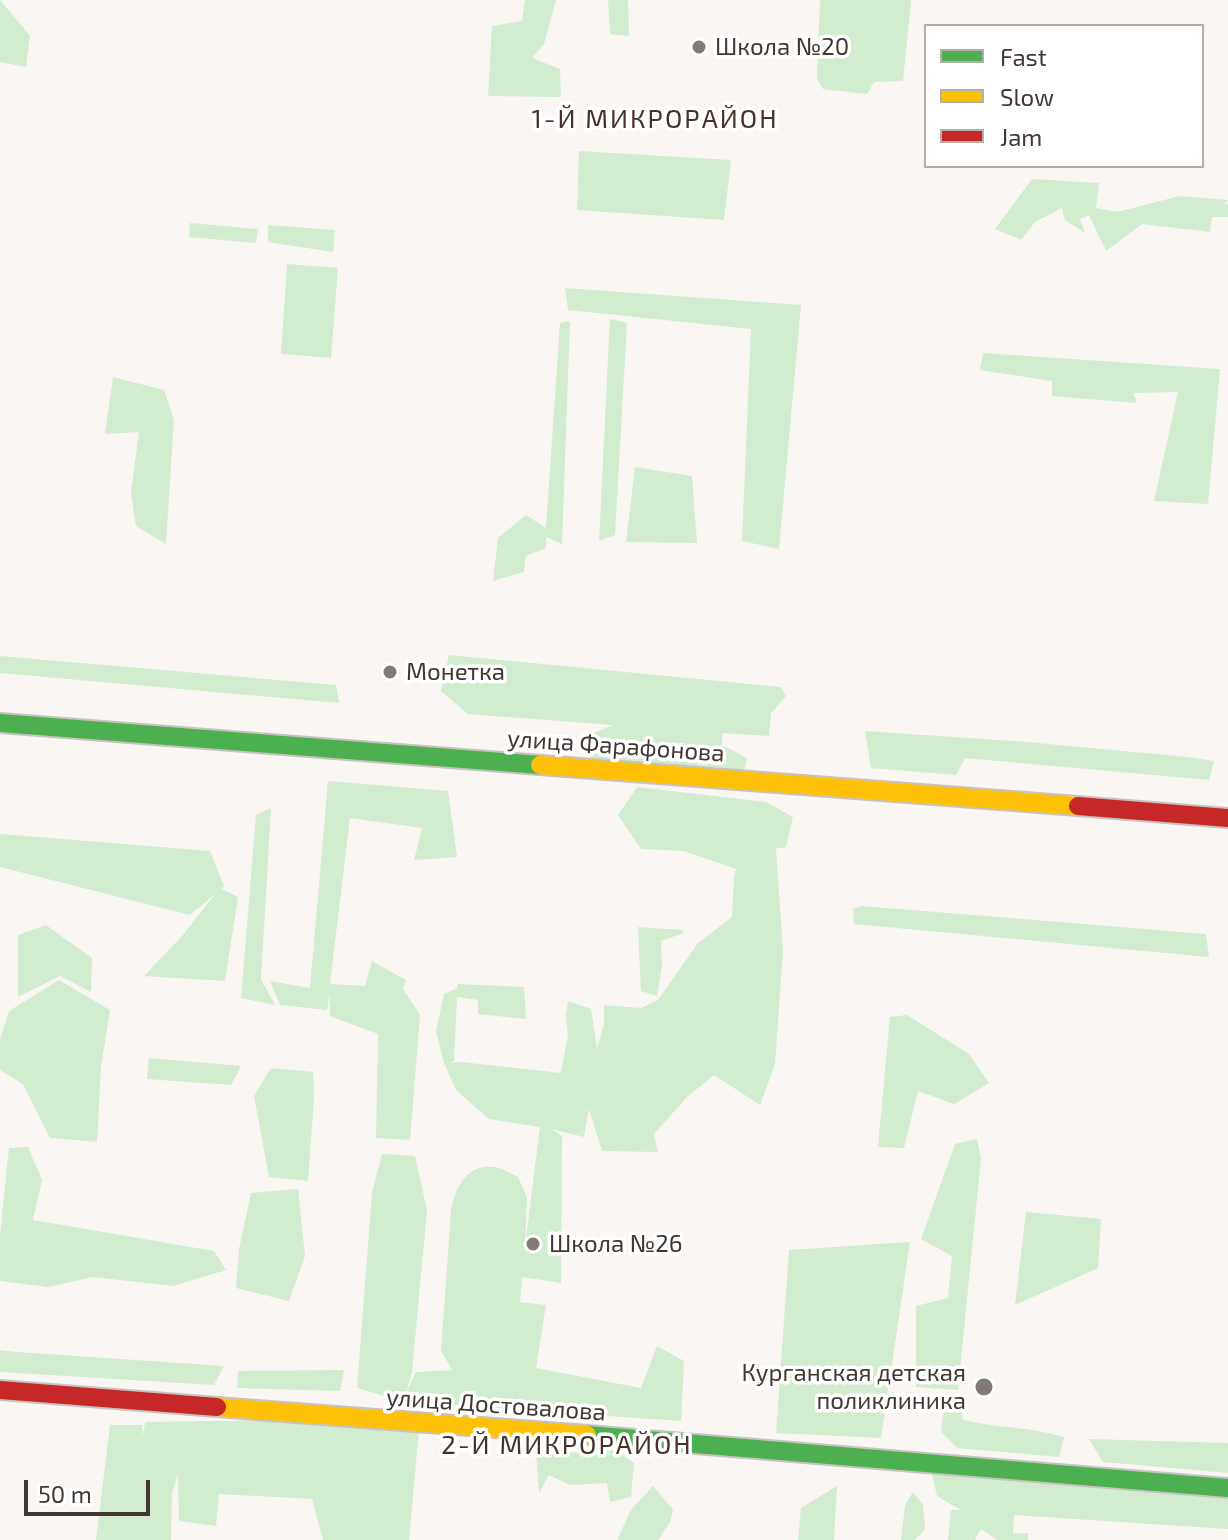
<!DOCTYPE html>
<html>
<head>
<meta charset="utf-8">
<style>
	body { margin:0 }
	#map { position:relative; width:1228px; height:1540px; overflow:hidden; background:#f9f6f4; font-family:"Exo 2",sans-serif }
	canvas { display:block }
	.legend { position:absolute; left:924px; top:24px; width:280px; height:144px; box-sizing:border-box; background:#fff; border:2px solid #b3afad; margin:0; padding:10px 14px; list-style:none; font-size:24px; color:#423833 }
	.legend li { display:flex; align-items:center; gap:16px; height:40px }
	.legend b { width:40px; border:2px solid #b3afad }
	.scale { position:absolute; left:24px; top:1480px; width:126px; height:36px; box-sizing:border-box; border:4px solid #423833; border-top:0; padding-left:10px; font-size:24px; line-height:28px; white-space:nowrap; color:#423833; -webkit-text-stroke:6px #fff; paint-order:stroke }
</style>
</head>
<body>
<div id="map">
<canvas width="1228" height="1540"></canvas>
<ul class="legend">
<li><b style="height:10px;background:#4caf50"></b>Fast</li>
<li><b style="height:10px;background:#ffc107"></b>Slow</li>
<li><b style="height:10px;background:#c62828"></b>Jam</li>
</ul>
<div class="scale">50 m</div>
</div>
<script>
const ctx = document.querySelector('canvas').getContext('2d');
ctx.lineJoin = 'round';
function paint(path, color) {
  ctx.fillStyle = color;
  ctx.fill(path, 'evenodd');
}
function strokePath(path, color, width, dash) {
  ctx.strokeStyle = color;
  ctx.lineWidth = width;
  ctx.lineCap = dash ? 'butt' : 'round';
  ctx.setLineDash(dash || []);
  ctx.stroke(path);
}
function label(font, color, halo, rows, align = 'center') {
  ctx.font = font + ' "Exo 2",sans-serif';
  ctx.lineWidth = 7;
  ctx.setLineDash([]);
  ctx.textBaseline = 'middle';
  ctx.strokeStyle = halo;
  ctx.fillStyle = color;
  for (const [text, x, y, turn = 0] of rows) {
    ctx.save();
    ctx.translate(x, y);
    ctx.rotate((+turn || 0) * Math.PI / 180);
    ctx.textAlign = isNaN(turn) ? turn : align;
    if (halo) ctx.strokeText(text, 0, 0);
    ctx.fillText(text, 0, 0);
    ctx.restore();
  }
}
paint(new Path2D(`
	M0,0L30,36L26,67L0,62Z
	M525,0H556L544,44L532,58L560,69L561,97L488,96L492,26L522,21Z
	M608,0H628L629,36L610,34Z
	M820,0H911L903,81L874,82L867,94L823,89L817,78Z
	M579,151L731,160L724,220L577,210Z
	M1032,179L1099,183L1096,208L1117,212L1180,196L1228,200L1222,206L1228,203V217H1212L1210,232L1142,224L1106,251L1089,215L1080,219L1085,233L1065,220L1062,208L1035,222L1021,240L995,229Z
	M190,223L258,229L256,243L189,237Z
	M268,225L335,230L333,252L268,242Z
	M287,264L338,268L331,358L281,354Z
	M565,288L801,305L779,549L742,541L751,329L568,310Z
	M610,319L627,323L615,535L599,541Z
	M570,321L562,544L546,537V548L526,556L524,572L493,581L498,538L526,515L546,528L560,323Z
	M983,353L1220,369L1208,504L1154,501L1178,392L1133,393L1137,403L1052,396V381L980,370Z
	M113,377L164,390L174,420L166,544L136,526L131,493L139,432L105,434Z
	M635,467L692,476L697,543L626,542Z
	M449,655L781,687L786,696L771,713L769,736L722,733V745L747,758L744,773L590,763L589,735L613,725L468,714L441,691Z
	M0,656L336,685L339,703L0,673Z
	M865,731L1027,742L1187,757L1214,761L1209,780L965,758L956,775L871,768Z
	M328,781L448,791L457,857L414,860L422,828L350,818L330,984L365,986L372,961L406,980L403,989L420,1015L410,1140L376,1138L378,1034L330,1016V993L327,1010L280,1005L270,981L310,988Z
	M637,787L766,802L793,817L786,847L774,849L776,850L783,950L775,1064L760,1105L714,1075L687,1097L654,1134L658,1152L602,1151L589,1109L584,1137L551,1129L562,1136L561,1283L522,1277L520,1302L546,1305L536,1368L641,1388L657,1346L684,1361L681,1421L404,1402L357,1388L372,1193L382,1154L415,1156L427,1210L412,1372L406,1393L416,1372L452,1370L441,1351L451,1210C455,1189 466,1164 493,1167C501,1167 511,1174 518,1177L527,1197L525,1247L540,1127L489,1119L456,1090L444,1063L436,1031L444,994L457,988L458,984L524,987L526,1019L478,1014V1000L457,997L454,1061L450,1063L461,1062L561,1073L568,1035L566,1016L568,1001L591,1009L597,1049L604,1024V1005L641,1008L658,1000L698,943L732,917L734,878L736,869L684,851L641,849L618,815Z
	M271,808L261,979L275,1005L241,998L256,815Z
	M0,834L210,851L224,886L221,889L238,897L225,981L144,976L182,936L216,893L190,915L0,867Z
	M862,906L1206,934L1209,957L854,924L853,909Z
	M46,925L92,958L91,992L60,976L18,997V935Z
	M638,927L682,930L684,933L661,941L662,966L657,996L641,991Z
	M59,980L110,1010L101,1067L97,1142L50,1138L23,1084L0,1070V1040L9,1011Z
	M907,1015L969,1054L989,1083L954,1104L918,1091L904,1148L878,1147L890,1017Z
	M149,1058L241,1066L231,1085L147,1079Z
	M271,1068L313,1072L314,1099L308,1181L269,1177L254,1096Z
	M977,1139L981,1159L958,1390L916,1387V1306L948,1298L952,1256L921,1239L955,1144Z
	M28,1147L42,1180L33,1220L214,1251L226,1270L173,1286L93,1277L48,1287L0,1281V1234L9,1148Z
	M298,1189L305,1256L289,1301L236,1288L239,1249L251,1193Z
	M1026,1212L1101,1219L1098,1268L1015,1305Z
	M910,1242L881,1438L776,1433L789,1250Z
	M0,1350L17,1352L224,1366L214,1385L0,1372Z
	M344,1370L340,1391L237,1388L238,1371Z
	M950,1394L959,1397L963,1420C997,1428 1031,1427 1064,1437L1059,1457L957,1448L941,1432L944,1408Z
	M420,1418L409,1540H323L312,1499L219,1494L216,1526L179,1521L178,1474L172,1493L171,1540H96L110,1425H142L143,1436L145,1422Z
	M1089,1439L1228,1443V1473L1103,1462Z
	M615,1450L634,1463L631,1497L610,1502L607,1483L570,1485L549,1475L539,1493L536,1451L591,1453Z
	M930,1466L1228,1488V1529L1014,1515L1013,1534L1028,1533V1540H997L981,1529L975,1540H948L951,1510H961L937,1496Z
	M653,1486L673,1510L670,1522L658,1540H617L631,1510Z
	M837,1486L834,1540H798L801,1508Z
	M913,1492L923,1505L925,1529L915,1540H901L905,1505Z`), '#d2ecd0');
const fast = new Path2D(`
	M0,723L540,765
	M587,1435L1228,1488`);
const slow = new Path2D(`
	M540,765L1078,806
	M217,1407L587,1435`);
const jam = new Path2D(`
	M1078,806L1228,818
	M0,1390L217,1407`);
strokePath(fast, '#c9c3bf', 22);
strokePath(slow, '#c9c3bf', 22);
strokePath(jam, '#c9c3bf', 22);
strokePath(fast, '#4caf50', 18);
strokePath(slow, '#ffc107', 18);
strokePath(jam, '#c62828', 18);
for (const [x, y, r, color] of [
	[699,47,8,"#827a77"],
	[390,672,8,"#827a77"],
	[533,1244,8,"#827a77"],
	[984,1387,10,"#827a77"]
]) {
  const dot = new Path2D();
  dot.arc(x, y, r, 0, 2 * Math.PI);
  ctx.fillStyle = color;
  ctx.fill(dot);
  strokePath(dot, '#fff', 3);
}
label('24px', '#423833', '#fff', [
	["Школа №20",715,47],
	["Монетка",406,672],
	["Школа №26",549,1244],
	["Курганская детская",966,1373,"right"],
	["поликлиника",966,1401,"right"]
], 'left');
label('24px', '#423833', '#fff', [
	["улица Фарафонова",616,746,4],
	["улица Достовалова",496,1405,4]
]);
ctx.letterSpacing = '2px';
label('26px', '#473228', '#fff', [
	["1-Й МИКРОРАЙОН",655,119],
	["2-Й МИКРОРАЙОН",567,1445]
]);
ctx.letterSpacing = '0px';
</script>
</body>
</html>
